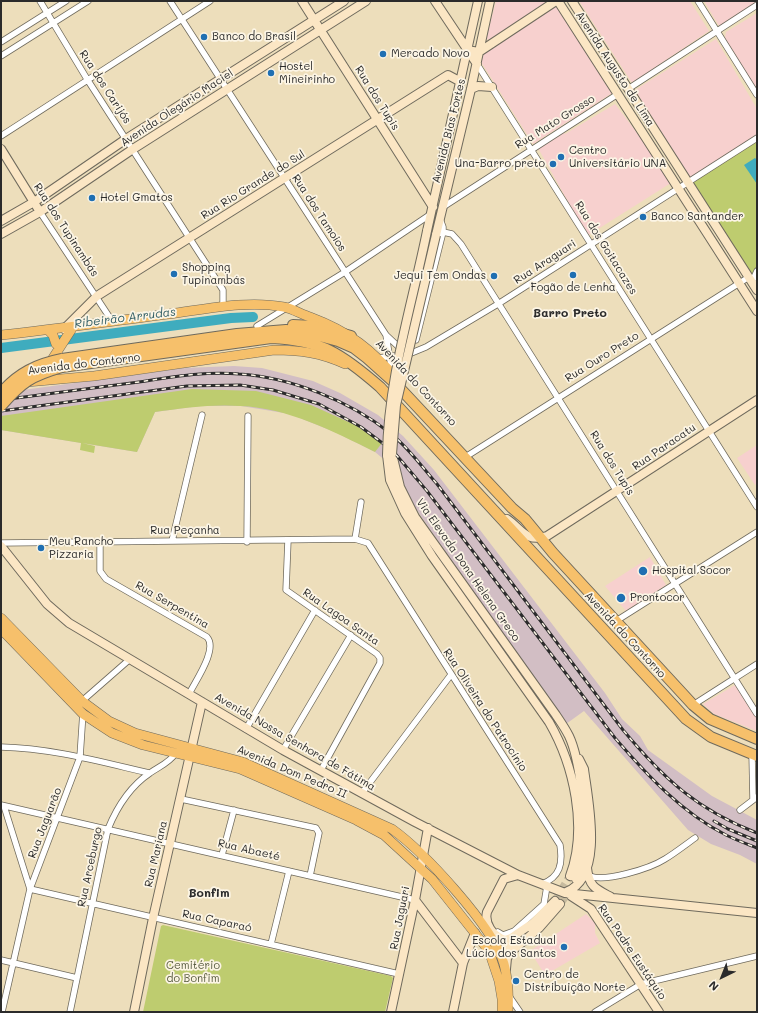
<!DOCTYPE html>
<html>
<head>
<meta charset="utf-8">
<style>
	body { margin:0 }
	#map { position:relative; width:758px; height:1013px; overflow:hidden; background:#eddebb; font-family:Mali,sans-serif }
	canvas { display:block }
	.frame { position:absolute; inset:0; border:2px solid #2b2b2b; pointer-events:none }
	.north { position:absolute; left:702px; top:957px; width:40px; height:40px; -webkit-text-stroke:3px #fcf5e5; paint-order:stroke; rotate:223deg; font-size:11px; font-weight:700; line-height:16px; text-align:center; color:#2b2b2b }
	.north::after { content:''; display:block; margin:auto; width:14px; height:18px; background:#2b2b2b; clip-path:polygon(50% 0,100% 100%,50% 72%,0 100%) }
</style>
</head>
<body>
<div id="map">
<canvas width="758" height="1013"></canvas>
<div class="frame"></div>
<div class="north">N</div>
</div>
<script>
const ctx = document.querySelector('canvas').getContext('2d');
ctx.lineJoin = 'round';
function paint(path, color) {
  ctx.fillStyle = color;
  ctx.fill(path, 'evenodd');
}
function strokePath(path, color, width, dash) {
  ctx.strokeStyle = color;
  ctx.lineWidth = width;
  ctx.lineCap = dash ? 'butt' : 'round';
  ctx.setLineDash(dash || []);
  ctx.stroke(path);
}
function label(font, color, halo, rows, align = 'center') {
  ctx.font = font + ' Mali,sans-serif';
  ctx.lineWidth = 3.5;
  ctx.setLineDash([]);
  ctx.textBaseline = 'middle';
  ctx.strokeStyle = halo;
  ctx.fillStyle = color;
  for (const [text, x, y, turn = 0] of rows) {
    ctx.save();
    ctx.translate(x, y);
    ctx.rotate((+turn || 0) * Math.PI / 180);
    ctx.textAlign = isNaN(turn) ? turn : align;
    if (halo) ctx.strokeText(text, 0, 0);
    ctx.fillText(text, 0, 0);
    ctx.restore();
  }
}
paint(new Path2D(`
	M496,1H550L491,40L486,39Z
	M579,1H690L709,31L632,83Z
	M704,1H757V2L719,26Z
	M557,4L614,92L533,144L481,62L484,54Z
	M757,13V91L725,38L726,32Z
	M716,39L757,109V138L691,179L635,90Z
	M615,104L674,181L587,236L538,148L563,132L565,134Z
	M757,445V483L755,485L737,458Z
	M650,557L666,585L626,611L605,586Z
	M735,685L757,717V731L714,714L703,704Z
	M586,914L595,923V933L600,943L545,975L530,951Z`), '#f7d0ce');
paint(new Path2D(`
	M234,366L262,368L313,381L340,393L378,415L403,436L434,470L605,693L622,719L640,736L648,750L712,796L757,820V864L740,855L711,844L688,830L584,711L566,724L420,515L403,487L398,471L375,452L337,433L290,414L241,406H200L155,412L137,452L1,430V393L184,368Z`), '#d2bec4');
paint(new Path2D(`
	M757,138V272L749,277L687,181Z
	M192,389L256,391L311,405L355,425L382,443L375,452C333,431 288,408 240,406C212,404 183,408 155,412L137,452L82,443L95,446L94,453L80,450L81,443L1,430V416Z
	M163,925L391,976L393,978L385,1012H143L161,926Z`), '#becc6f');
paint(new Path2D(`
	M755,158L757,160V184L744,165Z`), '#3facbe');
strokePath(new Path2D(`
	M1,348L231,318L253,317`), '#3facbe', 10);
strokePath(new Path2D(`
	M555,901L570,876
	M560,904L571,888`), '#c6ba9e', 8, [8, 4]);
const street = new Path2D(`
	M40,1L87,79L223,290V307
	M170,1L386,335L402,350
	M698,1L757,95
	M1,42L66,1
	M1,56L88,1
	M477,64L757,507
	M628,89L757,5
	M1,136L210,1
	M443,207L618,94
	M40,212L110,318L115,321
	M443,232L452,234L461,244L757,714
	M752,282L757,271
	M257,326L345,272L431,214
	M386,335L392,372
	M416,340L443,232V227L440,219
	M378,358L409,354L426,347L498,304L757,138
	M467,456L749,277
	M355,539L361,502
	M288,540L286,590L377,654L380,658V663L321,770
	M172,541L202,415
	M100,542V571L106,579L207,637C218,649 196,680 189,694
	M247,542L248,416
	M1,543L355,539L368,543L560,845C563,864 560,877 542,884
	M616,621L757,532
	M82,703V701L130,659
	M693,705L757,664
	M246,729L315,610
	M1,747C51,748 101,762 149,773
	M283,750L351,635
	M752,754L753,800
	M362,793L450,676
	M181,799L316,828L319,833L310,876
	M1,805L415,900
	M4,806L30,889
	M740,810L757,797
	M222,855L234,810
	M588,875C602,884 651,868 665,859C675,853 685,845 695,838
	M30,889L399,974
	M498,932L503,935L514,931L544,904L547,886
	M271,944L289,871
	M1,960L77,978
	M509,996L520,1012
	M2,1012L30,889L80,757L83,712
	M70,1012L108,829C117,807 129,787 150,773C160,766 169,763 176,753
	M595,1012L641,984L757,956`);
const secondary = new Path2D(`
	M302,1L433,207
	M435,1L477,64
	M558,1L757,311
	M572,1L757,290
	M467,50L479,52L556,1
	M471,89L478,86L492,87
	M1,149L40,212
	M1,221L34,202L126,139L344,1
	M427,231L478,1
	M1,234L40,212L133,149L366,1
	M436,235L471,89L490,1
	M64,329L97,296L448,75L461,82
	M392,454L400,487L415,517L556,715C560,721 565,728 569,736C580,759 586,817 585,843C584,855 580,867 576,879
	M387,455L390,480L405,513L432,556L549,722C574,765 588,828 570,876
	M507,519C522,529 525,543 547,536L757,400
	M1,546L47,604L69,623L283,750L415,822L518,875L565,893L757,913
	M587,868C589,887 596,889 611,897
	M518,875L504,879L487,912C484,924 493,936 505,940L511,938L533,923
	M566,892C605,877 588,801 584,769L579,759
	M571,896L591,909L659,1012
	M415,900L463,963
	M529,927L555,901
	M499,954L516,938
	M506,969L507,958L512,951L539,928L560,904
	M134,1012L153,918L202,702
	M391,1012L415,900L428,828
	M453,1012L463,963L475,933`);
const primary = new Path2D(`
	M48,330L53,335L56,344
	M1,335C57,329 113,321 169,314C207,309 247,300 284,307C293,309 301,314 310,317C350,332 371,349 399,381
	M55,367L53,358L73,327
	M27,382L94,376L274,350C300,350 321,353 345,364
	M1,618L82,701L109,721L135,733L243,762L392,829C424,852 493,926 504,964C508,979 509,996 508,1012
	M1,629L83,714L112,733L143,745L240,769L356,820L384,835L432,879L489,951L499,981L502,999V1012`);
const highway = new Path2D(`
	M293,325L314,326L351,336
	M62,359L237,334L286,330L305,332L338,341L354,348L367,358L396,384L512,508L525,519L553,553L693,705L710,719L757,739
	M62,367L271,338C322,340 342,354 380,387L686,719L711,737L757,756`);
strokePath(street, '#6f6a5d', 7);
strokePath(secondary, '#6f6a5d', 10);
strokePath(primary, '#6f6a5d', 10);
strokePath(highway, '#6f6a5d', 12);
strokePath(street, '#fff', 5.5);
strokePath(secondary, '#fbe6c4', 8);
strokePath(primary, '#f6c06b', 9);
strokePath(highway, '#f6c06b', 10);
const rail = new Path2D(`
	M1,400C47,394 93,388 139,382C172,377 206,371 239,374C290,377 350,401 390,433C408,447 422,467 437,484L623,730C664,779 696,809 757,833
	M1,411L187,386L240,385L273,390L319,404L361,427L393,451L427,491L615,738C647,775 682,813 726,835C736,840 747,844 757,848
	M714,821L728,829L757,841`);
strokePath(rail, '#2b2b2b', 3);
strokePath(rail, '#fcf5e5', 1.5, [4.5]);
const secondaryBridge = new Path2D(`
	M392,454L396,405L436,235
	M387,455C388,379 412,305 427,231`);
const highwayBridge = new Path2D(`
	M1,393C18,373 37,364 62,359
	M1,406C22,382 31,376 62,367`);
strokePath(secondaryBridge, '#6f6a5d', 10, []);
strokePath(highwayBridge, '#6f6a5d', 12, []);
strokePath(secondaryBridge, '#fbe6c4', 8);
strokePath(highwayBridge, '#f6c06b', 10);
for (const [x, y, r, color] of [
	[204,37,4,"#1f6fb2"],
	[383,54,4,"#1f6fb2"],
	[271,73,4,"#1f6fb2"],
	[561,157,4,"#1f6fb2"],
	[553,164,4,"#1f6fb2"],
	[92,198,4,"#1f6fb2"],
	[643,217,4,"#1f6fb2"],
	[174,274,4,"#1f6fb2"],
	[573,275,4,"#1f6fb2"],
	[494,276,4,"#1f6fb2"],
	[41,548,4,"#1f6fb2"],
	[643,571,5,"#1f6fb2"],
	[621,598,5,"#1f6fb2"],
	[564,947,4,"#1f6fb2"],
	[516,981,4,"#1f6fb2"]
]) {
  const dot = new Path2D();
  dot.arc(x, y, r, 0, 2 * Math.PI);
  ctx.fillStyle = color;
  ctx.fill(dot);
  strokePath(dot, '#fcf5e5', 1.5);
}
label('11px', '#2b2b2b', '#fcf5e5', [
	["Banco do Brasil",212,37],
	["Mercado Novo",391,54],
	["Hostel",279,67],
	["Mineirinho",279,80],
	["Centro",569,151],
	["Universitário UNA",569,164],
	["Una-Barro preto",545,164,"right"],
	["Hotel Gmatos",100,198],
	["Banco Santander",651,217],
	["Shopping",182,268],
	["Tupinambás",182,281],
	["Jequi Tem Ondas",486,276,"right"],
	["Fogão de Lenha",573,288,"center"],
	["Meu Rancho",49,542],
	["Pizzaria",49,555],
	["Hospital Socor",652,571],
	["Prontocor",630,598],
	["Escola Estadual",556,941,"right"],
	["Lúcio dos Santos",556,954,"right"],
	["Centro de",524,975],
	["Distribuição Norte",524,988]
], 'left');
label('11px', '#2b2b2b', '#fcf5e5', [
	["Avenida Augusto de Lima",615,69,57],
	["Rua dos Carijós",105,87,57],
	["Rua dos Tupis",377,98,58],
	["Avenida Olegário Maciel",177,108,-33],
	["Rua Mato Grosso",555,122,-32],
	["Avenida Bias Fortes",449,131,-76],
	["Rua Rio Grande do Sul",253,185,-32],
	["Rua dos Tamoios",319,213,57],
	["Rua dos Tupinambás",66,230,57],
	["Rua dos Goitacazes",606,248,58],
	["Rua Araguari",545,262,-33],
	["Rua Ouro Preto",602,357,-32],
	["Avenida do Contorno",84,364,-7],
	["Avenida do Contorno",416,383,47],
	["Rua Paracatu",664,447,-34],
	["Rua dos Tupis",612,463,58],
	["Rua Peçanha",185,531],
	["Via Elevada Dona Helena Greco",468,570,55],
	["Rua Serpentina",172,605,30],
	["Rua Lagoa Santa",341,617,35],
	["Avenida do Contorno",625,635,47],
	["Rua Oliveira do Patrocínio",485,710,57],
	["Avenida Nossa Senhora de Fátima",295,742,30],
	["Avenida Dom Pedro II",292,772,23],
	["Rua Jaguarão",45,823,-69],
	["Rua Abaeté",249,850,13],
	["Rua Mariana",156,854,-77],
	["Rua Arceburgo",90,867,-78],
	["Rua Jaguari",400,918,-79],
	["Rua Caparaó",217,921,12],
	["Rua Padre Eustáquio",632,952,56]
]);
label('11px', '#575b3f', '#fcf5e5', [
	["Cemitério",193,966],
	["do Bonfim",193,979]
]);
label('bold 12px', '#2b2b2b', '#fcf5e5', [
	["Barro Preto",570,313],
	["Bonfim",209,893]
]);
label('italic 12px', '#335f66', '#fcf5e5', [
	["Ribeirão Arrudas",125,318,-7]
]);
</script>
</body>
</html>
